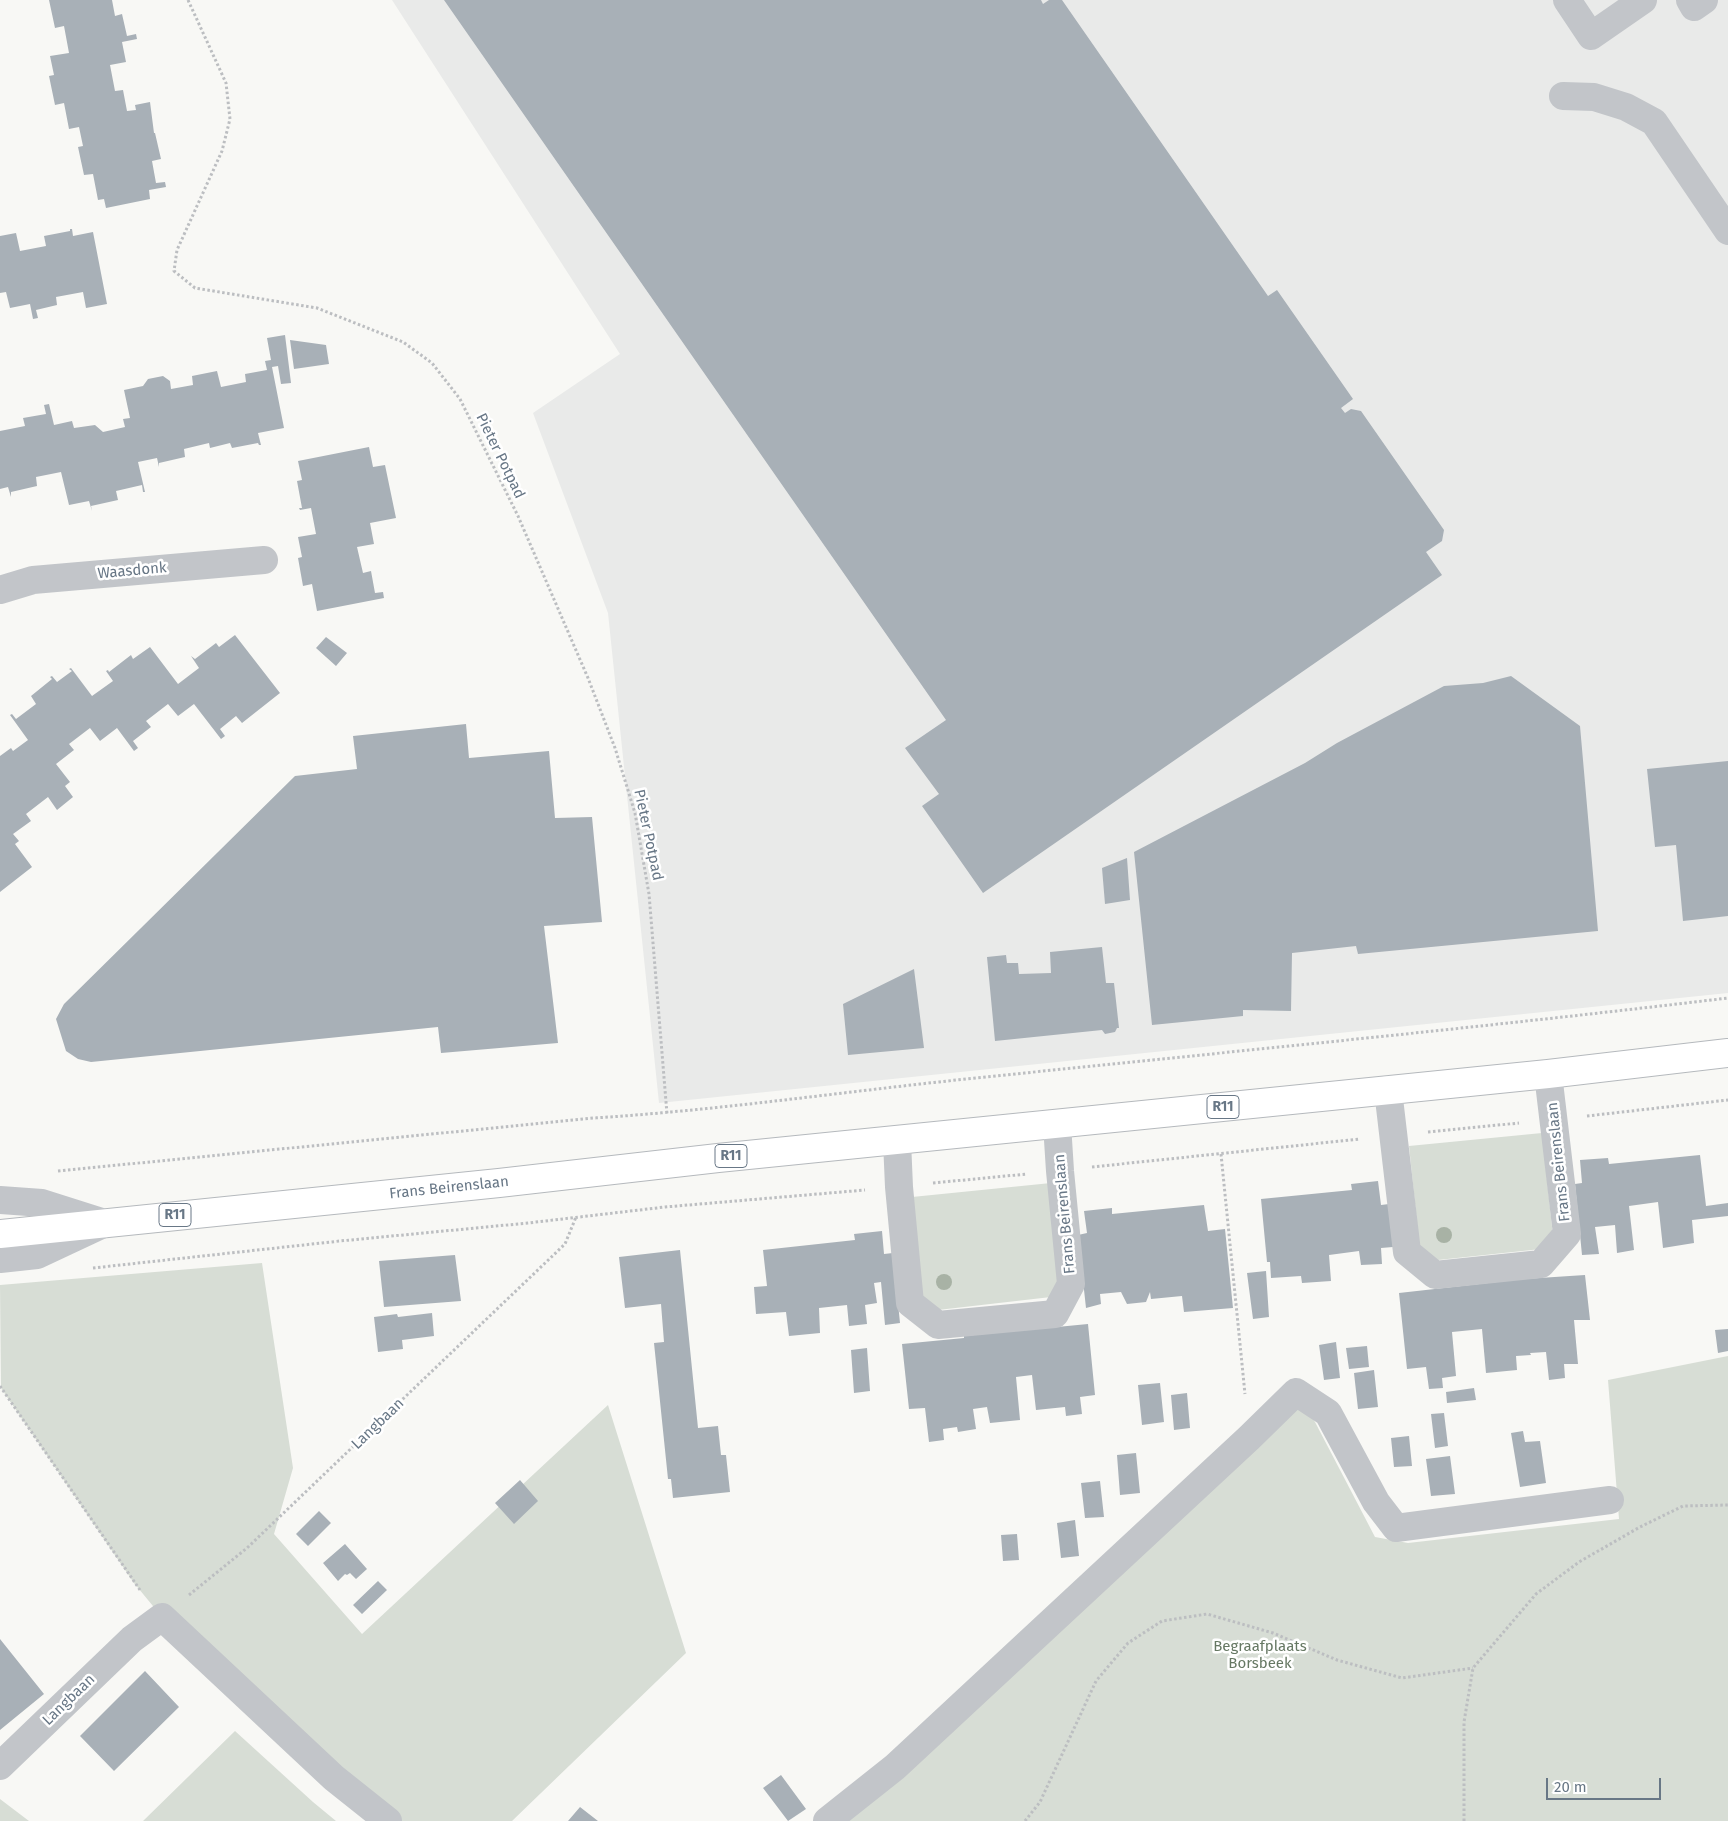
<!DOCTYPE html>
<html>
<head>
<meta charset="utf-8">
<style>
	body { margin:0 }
	#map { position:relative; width:1728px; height:1821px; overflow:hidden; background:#f8f8f5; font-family:"Fira Sans",sans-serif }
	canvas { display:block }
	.scale { position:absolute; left:1546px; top:1778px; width:115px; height:22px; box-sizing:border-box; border:2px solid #687786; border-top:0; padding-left:6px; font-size:15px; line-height:18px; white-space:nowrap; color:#687786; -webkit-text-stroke:4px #fff; paint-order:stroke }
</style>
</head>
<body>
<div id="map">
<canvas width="1728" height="1821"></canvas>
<div class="scale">20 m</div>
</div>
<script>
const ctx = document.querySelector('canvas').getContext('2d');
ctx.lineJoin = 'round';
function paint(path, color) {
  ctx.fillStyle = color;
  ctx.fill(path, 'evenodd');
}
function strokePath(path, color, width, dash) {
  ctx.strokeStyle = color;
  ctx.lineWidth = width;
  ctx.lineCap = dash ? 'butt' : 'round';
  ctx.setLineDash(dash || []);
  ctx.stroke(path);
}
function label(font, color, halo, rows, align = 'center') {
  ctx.font = font + ' "Fira Sans",sans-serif';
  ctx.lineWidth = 5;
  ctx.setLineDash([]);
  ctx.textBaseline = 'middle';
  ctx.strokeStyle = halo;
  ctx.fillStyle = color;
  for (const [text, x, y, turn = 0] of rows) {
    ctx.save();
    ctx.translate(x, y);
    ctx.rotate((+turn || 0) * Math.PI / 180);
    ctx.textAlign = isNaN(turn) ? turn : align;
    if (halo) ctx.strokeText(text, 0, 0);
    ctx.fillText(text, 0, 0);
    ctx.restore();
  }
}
paint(new Path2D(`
	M392,0H1728V993L659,1103L608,613L533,413L620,354Z`), '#e9eae9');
paint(new Path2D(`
	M1542,1133L1553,1236L1541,1249L1438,1260L1420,1251L1409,1146Z
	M1051,1183L1062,1284L1051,1297L938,1310L922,1299L912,1197Z
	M262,1263L293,1468L274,1534L362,1634L608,1405L686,1653L512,1821H388L162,1617L134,1583L1,1388L0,1285Z
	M1728,1356V1821H827L1296,1392L1315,1422L1375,1537L1408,1543L1619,1519L1608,1380Z
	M235,1731L313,1802L336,1821H143Z
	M0,1799L29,1821H0Z`), '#d7ddd5');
paint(new Path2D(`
	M49,0H112L115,16L122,14L127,36L136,34L137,39L122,42L126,62L110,65L115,91L123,90L127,111L136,110L135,105L150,102L154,133H155L161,159L152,161L156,183L165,182L166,187L149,190L150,199L106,208L104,199L98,200L93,174L84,175L78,147L83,146L79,127L69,129L64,103L55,105L49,76L54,75L50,56L69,53L64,26L55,28Z
	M444,0H1041L1043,4L1049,0H1062L1268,296L1277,290L1353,399L1341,408L1345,413L1351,409L1361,411L1444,530L1442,541L1426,552L1442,575L983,893L922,806L939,794L905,748L946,720Z
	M70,229H72L73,236L93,232L107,304L86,308L83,292L56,297L57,305L36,310L38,318L33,319L30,304L10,308L6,292L0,293V236L16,233L20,251L46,246L44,236L70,231Z
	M285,335L291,383L281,384L278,366L272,367L284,428L258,433L261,445H259L258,443L232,448L230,443L210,448L209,443L184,449L185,457L159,463V467L157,458L138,462L145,492H143L142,485L116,491L118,500L91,506L92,511L89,501L69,505L61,472L36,477L37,486L11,492V497L8,487L0,489V431L25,426L23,418L46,414L44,405L49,404L54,425L72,421L74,428L95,425L103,432L125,427L123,419L130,418L124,390L143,386L148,379L163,376L170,381L171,389L193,385L192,376L217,371L221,387L246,382L245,374L267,370L265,361L271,360L267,338Z
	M290,340L326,345L329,364L294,369Z
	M369,447L373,467L385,465L396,518L370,523L374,544L357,547L363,573L371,571L375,593L383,592L384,598L317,611L312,584L303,586L298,558L302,557L298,537L316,534L311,508L300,510L299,508H302L297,481L302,480L298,461Z
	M235,635L280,693L242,723L236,716L220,729L225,736L221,739L194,704L178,716L168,704L146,721L151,727L133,741L138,748L134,751L117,728L100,741L90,728L69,744L74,750L56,764L70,782L65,786L73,797L57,810L48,797L26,814L31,821L13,834L19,841L15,844L32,867L0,892V756L11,748L13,751L28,740L10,715L12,714L16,719L36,704L31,696L52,679L50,677L52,676L57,682L72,671L69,669L71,668L92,696L113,681L106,671L108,670L109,672L131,655L133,659L150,647L178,684L199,668L191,656L195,659L216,643L219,647Z
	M326,637L347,653L336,666L316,648Z
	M1511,676L1580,726L1598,931L1358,954L1356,946L1292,953L1291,1011L1243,1010V1016L1152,1025L1134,852L1305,763L1337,743L1444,686L1483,683Z
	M466,724L469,758L549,751L555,818L592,817L602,922L544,926L558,1043L441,1053L438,1027L91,1062L78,1059L66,1051L56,1019L64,1004L295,776L357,769L353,736Z
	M1728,761V916L1683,921L1676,845L1655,847L1647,769Z
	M1127,858L1130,900L1105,904L1102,868Z
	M1102,947L1106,983H1114L1119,1028H1117L1115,1032L1105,1034L1102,1030L995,1041L987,957L1006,955L1007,963H1018L1019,974L1051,973L1050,952Z
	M914,969L924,1048L848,1055L843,1004Z
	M1700,1155L1706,1206L1728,1203V1216L1692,1220L1694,1243L1663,1248L1658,1202L1629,1206L1634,1250L1617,1253L1615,1225L1595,1227L1599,1254L1582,1255L1575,1184L1582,1183L1580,1160L1608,1158L1609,1164Z
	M1378,1181L1381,1205L1389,1204L1393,1247L1381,1248L1382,1264L1361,1265L1359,1251L1329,1255L1331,1281L1302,1283L1301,1276L1271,1278L1270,1262H1267L1261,1199L1352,1190L1351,1184Z
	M1204,1205L1208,1231L1225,1229L1233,1308L1184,1312L1182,1296L1151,1299L1150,1292L1146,1302L1127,1304L1121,1292L1100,1294L1101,1304L1086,1308L1078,1235L1087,1233L1084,1211L1112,1208V1214Z
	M882,1231L884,1254L893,1253L900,1323L885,1325L881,1282L874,1283L877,1303L865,1305L867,1324L849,1326L847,1305L819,1308L820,1333L789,1336L786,1312L756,1314L754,1287L767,1286L763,1250L855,1240L854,1234Z
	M680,1250L698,1428L718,1426L721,1455H726L730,1492L673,1498L671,1479H668L654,1343L664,1342L661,1304L625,1308L619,1257Z
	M455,1255L461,1301L384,1307L379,1261Z
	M1266,1271L1269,1317L1253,1319L1247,1273Z
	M1585,1275L1590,1320H1574L1578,1364H1564L1565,1378L1549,1380L1546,1352L1530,1353L1531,1355L1516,1356L1517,1370L1486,1373L1482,1329L1452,1332L1456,1376L1442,1378L1443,1388L1429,1389L1426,1367L1407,1369L1399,1293L1524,1279Z
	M432,1313L434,1336L402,1340L403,1349L378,1352L374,1317L397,1314L398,1317Z
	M1088,1324L1095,1395L1080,1397L1082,1414L1066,1416L1065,1407L1036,1410L1032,1375L1016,1377L1020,1420L990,1423L987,1407L973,1409L976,1429L958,1432L957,1427L943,1429L944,1440L929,1442L925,1408L909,1409L902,1344L964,1338V1336Z
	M1728,1329V1351L1718,1353L1715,1330Z
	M1336,1342L1340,1378L1324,1380L1319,1345Z
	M1367,1346L1369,1367L1349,1369L1346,1348Z
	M867,1348L870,1391L854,1393L851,1350Z
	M1374,1370L1378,1407L1358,1409L1354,1373Z
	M1160,1383L1164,1422L1142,1425L1138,1385Z
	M1474,1388L1476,1400L1447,1403L1446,1392Z
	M1187,1393L1190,1428L1174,1430L1171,1395Z
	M1444,1413L1448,1446L1435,1448L1431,1414Z
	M1523,1431L1525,1442L1540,1441L1546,1483L1520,1487L1511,1433Z
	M1409,1436L1412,1466L1394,1467L1391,1438Z
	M1136,1453L1140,1493L1120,1495L1117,1455Z
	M1450,1456L1455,1494L1431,1496L1426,1459Z
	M520,1480L538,1501L514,1524L495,1503Z
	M1100,1481L1104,1517L1085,1518L1081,1483Z
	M319,1511L331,1523L308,1546L296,1534Z
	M1075,1520L1079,1556L1061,1558L1057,1523Z
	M1017,1534L1019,1560L1003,1561L1001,1535Z
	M345,1544L367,1569L356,1579L350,1573L347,1575L345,1574L338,1581L323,1563Z
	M378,1581L387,1590L362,1614L353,1605Z
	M0,1639L44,1694L0,1730Z
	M145,1671L179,1707L114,1771L80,1736Z
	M781,1775L806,1809L788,1821L763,1788Z
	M580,1807L598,1821H568Z`), '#a8b0b7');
const major = new Path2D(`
	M0,1234L499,1183L718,1158L1548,1074L1728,1053`);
strokePath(major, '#b5b9bd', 30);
strokePath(new Path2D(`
	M188,0L226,83L230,119L222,151L177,250L174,271L195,288L317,308L403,342L432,363L460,399L518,516L588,678L615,748L635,813L649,894L667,1114
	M1587,1116L1728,1100
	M1428,1132L1519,1123
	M1221,1154L1245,1394
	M1092,1167L1360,1139
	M58,1171L594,1118C722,1110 848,1091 976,1078C1227,1052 1478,1028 1728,998
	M933,1183L1027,1174
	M93,1268L340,1241L528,1223L665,1207L865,1190
	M0,1386L140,1590
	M189,1595L247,1548L565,1244L576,1217
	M1025,1821L1040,1802L1096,1681L1128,1643L1162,1621L1207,1614L1273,1633L1337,1660L1402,1678L1473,1668
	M1464,1821V1722L1473,1668L1536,1594L1579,1562L1640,1527L1683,1506L1728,1505`), '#bcbec1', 3, [2.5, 2.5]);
strokePath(new Path2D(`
	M1567,0L1591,36L1643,0
	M1690,0L1694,7L1704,0
	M1563,96L1594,97L1626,107L1654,122L1728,231
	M0,590L33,580L264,560
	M1388,1090L1407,1252L1435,1275L1541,1264L1567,1234L1548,1074
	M897,1141L899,1187L910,1303L938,1325L1055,1314L1071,1284L1060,1171L1057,1124
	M0,1200L42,1203L105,1223
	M0,1259L37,1255L101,1225
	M0,1766L132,1639L162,1617L334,1778L388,1821
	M827,1821L895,1767L1249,1438L1296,1392L1328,1413L1376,1502L1396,1528L1610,1500`), '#c2c5c9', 28);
strokePath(major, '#fff', 28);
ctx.fillStyle = '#a8b2a5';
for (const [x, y] of [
	[1444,1235],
	[944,1282]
]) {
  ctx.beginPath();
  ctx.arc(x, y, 8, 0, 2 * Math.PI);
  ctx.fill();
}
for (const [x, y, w] of [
	[1223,1107,32],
	[731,1156,32],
	[175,1215,32]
]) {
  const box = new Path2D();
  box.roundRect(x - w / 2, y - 11.5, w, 23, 4);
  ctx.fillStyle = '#fff';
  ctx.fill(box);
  strokePath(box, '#687786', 1);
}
label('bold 14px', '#687786', null, [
	["R11",1223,1107],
	["R11",731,1156],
	["R11",175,1215]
]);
label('15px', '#687786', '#fff', [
	["Pieter Potpad",500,456,64],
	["Waasdonk",132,571,-5],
	["Pieter Potpad",648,835,78],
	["Frans Beirenslaan",1559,1162,-96],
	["Frans Beirenslaan",449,1188,-6],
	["Frans Beirenslaan",1065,1214,-95],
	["Langbaan",378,1424,-44],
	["Langbaan",69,1700,-44]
]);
label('15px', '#667863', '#fff', [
	["Begraafplaats",1260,1647],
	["Borsbeek",1260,1664]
]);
</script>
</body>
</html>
